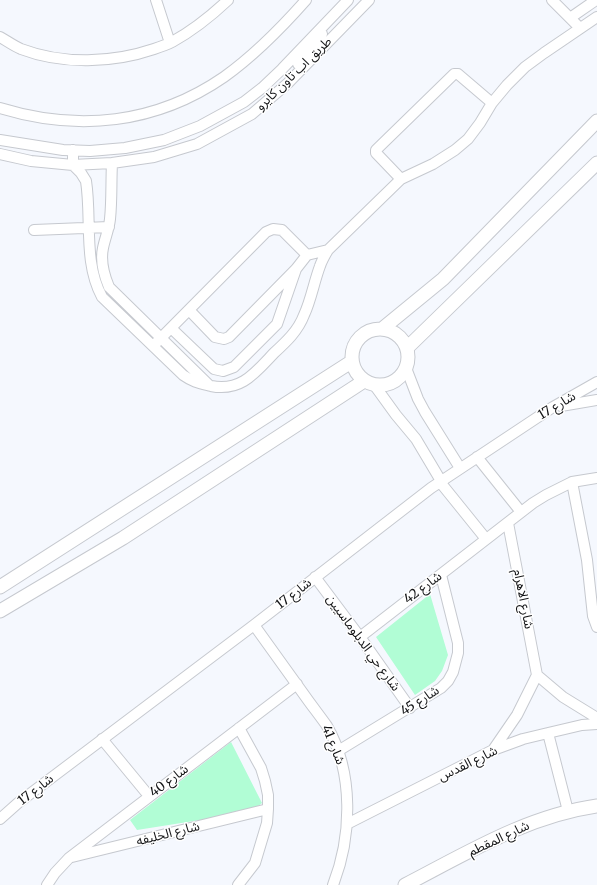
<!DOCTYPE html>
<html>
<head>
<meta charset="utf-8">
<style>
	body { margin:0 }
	canvas { display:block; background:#f5f8fe }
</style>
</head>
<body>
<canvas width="597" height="885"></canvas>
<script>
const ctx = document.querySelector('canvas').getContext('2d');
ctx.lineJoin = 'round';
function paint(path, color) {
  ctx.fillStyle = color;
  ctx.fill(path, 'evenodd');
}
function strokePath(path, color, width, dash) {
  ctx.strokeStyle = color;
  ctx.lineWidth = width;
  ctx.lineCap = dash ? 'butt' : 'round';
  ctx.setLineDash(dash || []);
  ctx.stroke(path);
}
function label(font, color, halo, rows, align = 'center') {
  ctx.font = font + ' Merriweather,"Noto Sans Arabic",serif';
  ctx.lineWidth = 3;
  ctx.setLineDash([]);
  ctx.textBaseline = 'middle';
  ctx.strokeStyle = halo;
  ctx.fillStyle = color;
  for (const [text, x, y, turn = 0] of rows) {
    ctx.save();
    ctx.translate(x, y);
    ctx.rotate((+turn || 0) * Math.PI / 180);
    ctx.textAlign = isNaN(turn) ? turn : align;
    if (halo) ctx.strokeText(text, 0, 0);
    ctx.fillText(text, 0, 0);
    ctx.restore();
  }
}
paint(new Path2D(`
	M430,594L448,655L442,671L435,681L415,695L376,637Z
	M231,742L262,803L251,812L137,830L130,820Z`), '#b1fdd5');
const minor = new Path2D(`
	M156,0L170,43
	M552,0L580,28
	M570,18L596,0
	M0,37C7,41 14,46 21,49C63,65 113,63 154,49C160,47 166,45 172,42C192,31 211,16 228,0
	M298,64L322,34
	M0,108C78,132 156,124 224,77C252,57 283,26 306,0
	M0,140L63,150L90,151L125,148L164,140L200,126L244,102L262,88L282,69L348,0
	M73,150V165L81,173L86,181C92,219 83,262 102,297L183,375C193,382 199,383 211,386C241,392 255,373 274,353C286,342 298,331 304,315C311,300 314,282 320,266C322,260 325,255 328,250L401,179L433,164L455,150L468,139L480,123L492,103L507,85L525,67L544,53L597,17
	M0,154L31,161L73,165L112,163L154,157L197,144L252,114L288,83L369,0
	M112,163C111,182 112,200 110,219C109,229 105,238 103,248C100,262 104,275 109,287L209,385
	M401,179L378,155L376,153V150L454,74H458L492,103
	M34,230L109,227
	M189,310L215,337L224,339L229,337L296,269L307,255L328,250
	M171,328L214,369L223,371L234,367L277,324L296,269
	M156,343L266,232L273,229L282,230L307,255
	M406,368L418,399L425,412L460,468
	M375,386L396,415L416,439L441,481
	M561,406L597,400
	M477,457L521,512
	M440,482L486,539
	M572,482L587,560L593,616L597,627
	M508,523L537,675L563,697L597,718
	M315,577L360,637L410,708
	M254,625C271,649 288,672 305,696C312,706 320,716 327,726C354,773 352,836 333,885
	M360,637L533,503L546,495L572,482L597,478
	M548,733L568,811
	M102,739L149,796
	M493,750L517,715L537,675
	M338,751L441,688L448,681L453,672L458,653V643L441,575
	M0,819L18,803L254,625L431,488L553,407L597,382
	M347,824L493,750L523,739L548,733L582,725L597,724
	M72,857L268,809
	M47,885L55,873L69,858L297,684
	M238,885L255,863L267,823L268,809V795L265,781L261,768L239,728`);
const major = new Path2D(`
	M352 357a28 28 0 1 1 56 0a28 28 0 1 1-56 0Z
	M382,329L443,279L597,121
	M407,348L597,163
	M0,587L351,362
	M0,611L123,538L364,381
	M405,885C467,853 527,816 597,806`);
strokePath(minor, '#c6c9cf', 12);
strokePath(major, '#c6c9cf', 15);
strokePath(minor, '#fff', 10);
strokePath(major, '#fff', 13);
label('13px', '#141517', '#fff', [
	["طريق اب تاون كايرو",294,74,-44],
	["شارع 17",557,406,-31],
	["شارع 42",423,588,-37],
	["شارع 17",294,594,-38],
	["شارع الاهرام",523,599,79],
	["شارع حي الدبلوماسيين",363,643,54],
	["شارع 45",420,701,-33],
	["شارع 41",333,745,68],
	["شارع القدس",468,764,-26],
	["شارع 40",169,781,-37],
	["شارع 17",36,790,-38],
	["شارع الخليفه",168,834,-14],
	["شارع المقطم",499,839,-25]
]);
</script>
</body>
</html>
